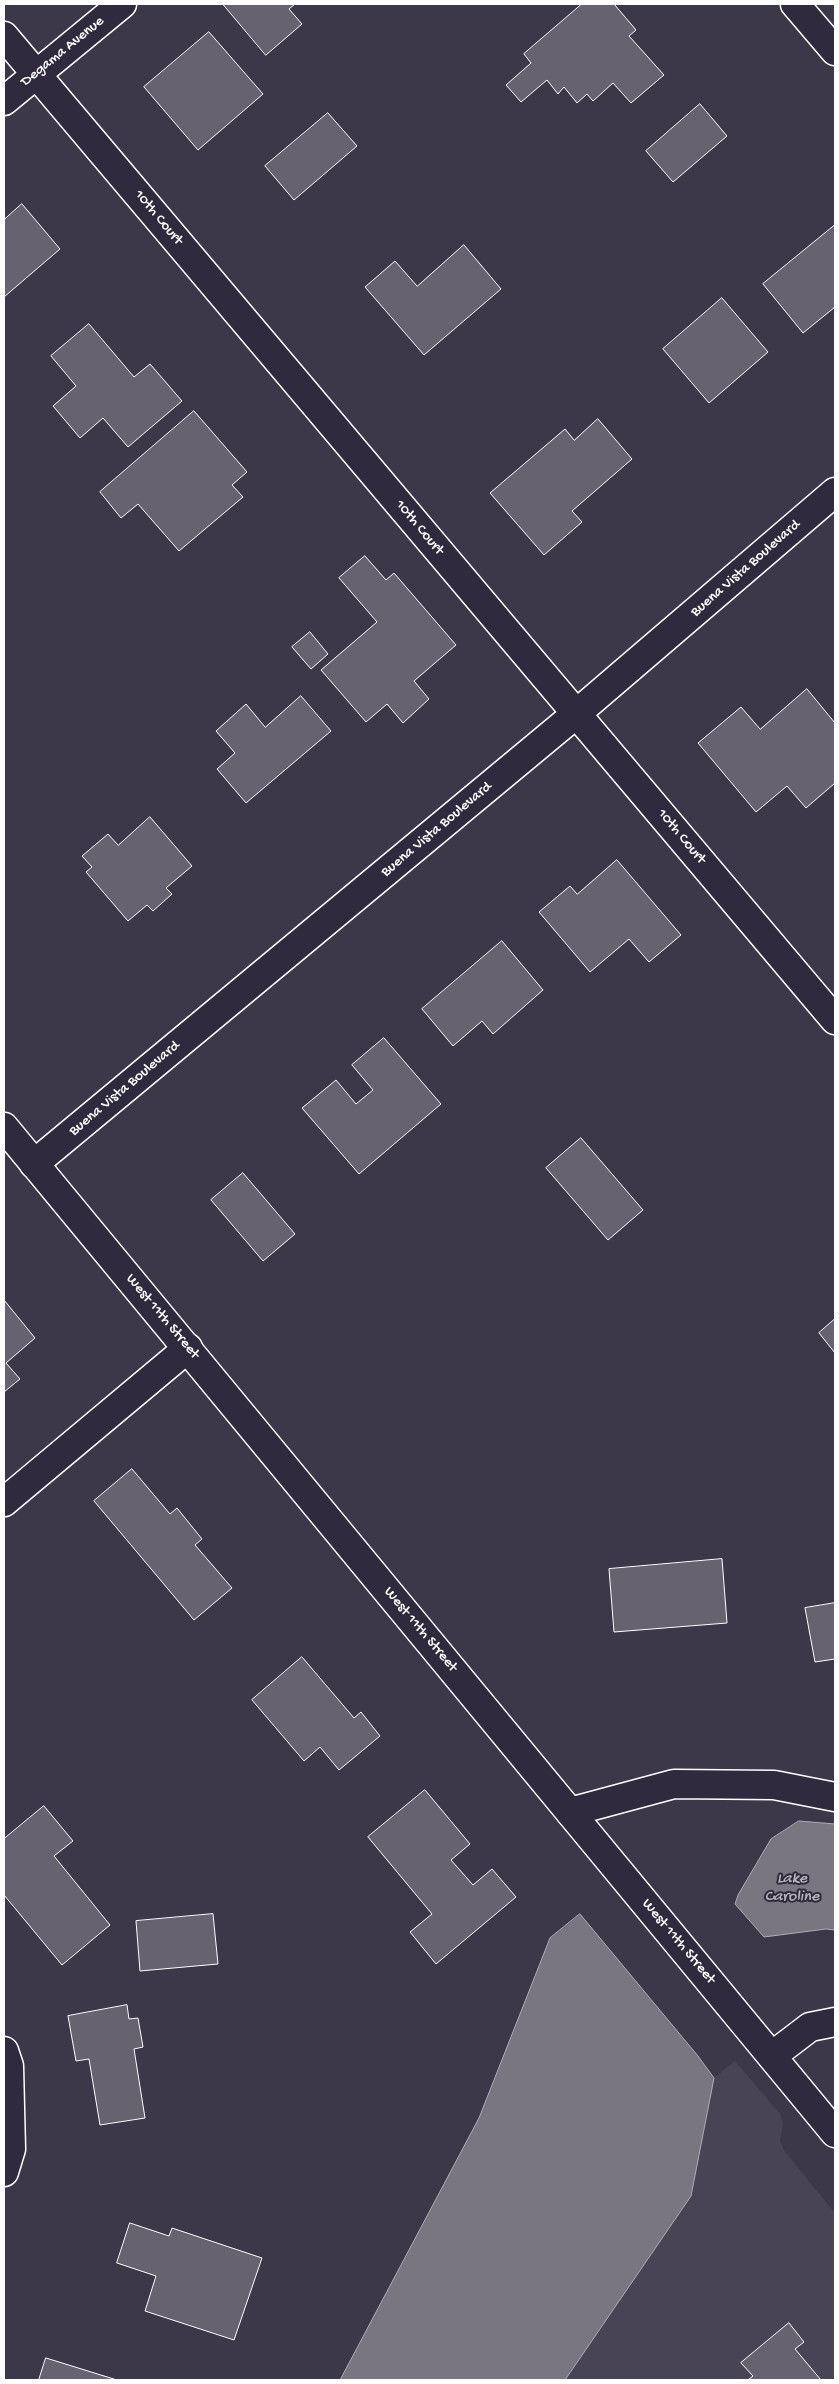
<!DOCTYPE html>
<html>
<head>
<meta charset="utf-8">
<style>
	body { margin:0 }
	#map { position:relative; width:839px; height:2384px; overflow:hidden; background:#3c3749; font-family:"Gochi Hand",sans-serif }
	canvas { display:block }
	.frame { position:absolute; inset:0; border:5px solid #fff; pointer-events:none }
</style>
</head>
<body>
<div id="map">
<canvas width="839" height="2384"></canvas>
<div class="frame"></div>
</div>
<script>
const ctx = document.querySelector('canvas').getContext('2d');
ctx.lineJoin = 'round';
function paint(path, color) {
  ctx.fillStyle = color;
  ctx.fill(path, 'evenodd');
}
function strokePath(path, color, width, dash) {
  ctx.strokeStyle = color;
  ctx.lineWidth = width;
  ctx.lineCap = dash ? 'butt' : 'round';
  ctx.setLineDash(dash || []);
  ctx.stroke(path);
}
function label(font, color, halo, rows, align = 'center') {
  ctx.font = font + ' "Gochi Hand",sans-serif';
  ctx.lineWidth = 4;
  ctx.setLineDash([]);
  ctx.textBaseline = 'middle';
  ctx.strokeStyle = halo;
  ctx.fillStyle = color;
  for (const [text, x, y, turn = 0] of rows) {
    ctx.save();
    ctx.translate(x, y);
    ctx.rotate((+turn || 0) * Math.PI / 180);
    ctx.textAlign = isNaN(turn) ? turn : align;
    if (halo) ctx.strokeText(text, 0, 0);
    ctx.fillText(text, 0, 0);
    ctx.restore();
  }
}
paint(new Path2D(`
	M735,2061L780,2114L783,2123L780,2141L785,2152L835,2213V2380H565L691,2196L714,2078Z`), '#494455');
const water = new Path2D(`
	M799,1821L835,1824V1930L826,1929L764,1937L735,1904L738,1895L771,1839Z
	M580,1914L698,2056L714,2078L691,2196L565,2380H340L479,2118L550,1938Z`);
paint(water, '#797682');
strokePath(water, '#afadb4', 1);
const building = new Path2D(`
	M223,4H295L289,9L302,24L266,55Z
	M582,4H614L636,30L629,36L664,75L631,103L613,83L593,101L587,94L577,103L564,87L558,94L547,80L521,102L506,85L531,63L524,54Z
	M209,32L263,94L198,150L144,87Z
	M700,104L727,136L673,182L646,151Z
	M328,113L357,146L294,200L265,166Z
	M22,204L60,249L4,297V220Z
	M835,225V307L803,333L763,284Z
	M464,245L501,289L424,355L365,287L395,261L417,286Z
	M722,298L768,352L709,403L663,349Z
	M89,324L134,377L150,364L182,401L128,447L103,418L80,438L53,406L76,386L51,356Z
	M194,411L247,472L232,485L243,497L179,551L138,504L121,518L100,492Z
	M598,419L632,459L572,511L582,522L544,555L490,493L565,429L574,440Z
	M365,556L386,580L394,573L456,645L414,681L429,699L403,723L387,704L366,722L321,670L377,622L339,578Z
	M310,632L328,654L311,669L292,647Z
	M807,689L835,723V783L806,808L787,786L756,812L698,743L741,707L760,729Z
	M301,696L331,731L246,803L217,769L235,753L216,731L246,704L265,727Z
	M150,817L192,866L166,888L172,894L153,911L147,905L128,921L86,872L92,867L82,856L108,834L118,845Z
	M617,860L681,935L649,962L629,939L590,972L539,912L570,886L577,894Z
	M502,941L543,990L493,1034L482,1021L453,1046L422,1009Z
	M384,1038L441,1104L359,1174L302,1108L336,1080L356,1104L373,1090L352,1065Z
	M581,1138L643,1210L608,1240L546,1168Z
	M243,1173L295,1234L263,1261L211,1200Z
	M4,1300L35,1338L6,1363L20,1379L4,1392Z
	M835,1319V1353L819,1333Z
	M132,1469L170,1514L177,1508L202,1539L195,1545L232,1588L194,1620L94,1501Z
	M722,1559L727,1623L614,1632L609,1569Z
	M835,1603V1659L815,1662L805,1608Z
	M302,1657L354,1718L361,1712L380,1736L339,1770L320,1747L304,1761L252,1700Z
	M425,1790L470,1844L451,1860L473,1885L492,1869L516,1897L436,1964L410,1932L432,1914L368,1837Z
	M44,1806L73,1841L54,1856L110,1925L62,1965L4,1895V1839Z
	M213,1914L218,1964L140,1971L136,1921Z
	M127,2005L129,2019L138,2018L143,2047L134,2049L145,2118L100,2125L89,2059L76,2061L68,2016Z
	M130,2223L169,2236L172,2228L262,2258L234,2340L145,2311L156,2276L117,2263Z
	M789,2323L804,2342L795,2349L821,2380H748L753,2376L741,2363Z
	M46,2358L117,2380H39Z`);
paint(building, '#666270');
strokePath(building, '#fff', 1);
const minor = new Path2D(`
	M795,4L835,51
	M4,36L835,1020
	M4,101L122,4
	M34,1164L576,714L835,492
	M4,1502L188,1348
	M570,1812L674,1784L774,1785L835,1797
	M4,2051L9,2066L11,2149L4,2172
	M772,2056L810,2027L835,2022`);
const secondary = new Path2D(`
	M4,1127L835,2133`);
strokePath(minor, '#fff', 31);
strokePath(secondary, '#fff', 31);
strokePath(minor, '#2f2a3d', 28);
strokePath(secondary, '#2f2a3d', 28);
label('15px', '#fff', '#2f2a3d', [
	["Degama Avenue",63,52,-39],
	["10th Court",158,218,50],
	["10th Court",419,528,50],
	["Buena Vista Boulevard",746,569,-41],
	["Buena Vista Boulevard",437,830,-40],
	["10th Court",681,837,50],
	["Buena Vista Boulevard",125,1089,-40],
	["West 11th Street",162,1317,50],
	["West 11th Street",420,1630,50],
	["West 11th Street",678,1942,50]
]);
label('italic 16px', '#b5b4ba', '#2f2a3d', [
	["Lake",792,1880],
	["Caroline",792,1898]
]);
</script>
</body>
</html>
